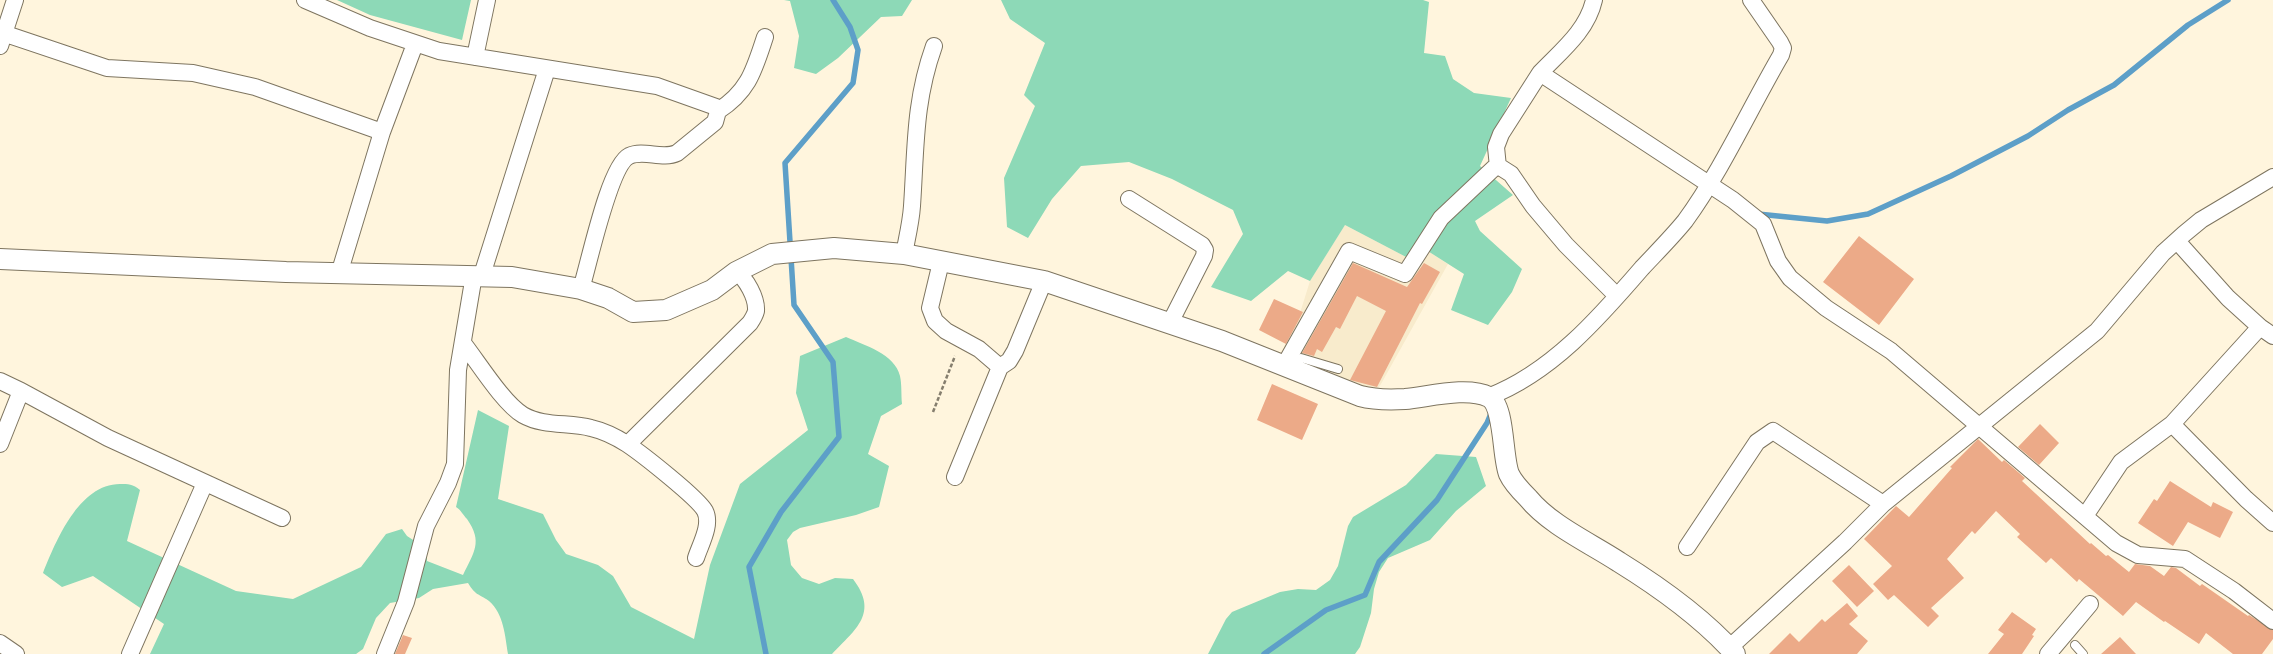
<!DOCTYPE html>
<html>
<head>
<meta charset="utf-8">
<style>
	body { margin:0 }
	canvas { display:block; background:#fff5dd }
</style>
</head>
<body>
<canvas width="2273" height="654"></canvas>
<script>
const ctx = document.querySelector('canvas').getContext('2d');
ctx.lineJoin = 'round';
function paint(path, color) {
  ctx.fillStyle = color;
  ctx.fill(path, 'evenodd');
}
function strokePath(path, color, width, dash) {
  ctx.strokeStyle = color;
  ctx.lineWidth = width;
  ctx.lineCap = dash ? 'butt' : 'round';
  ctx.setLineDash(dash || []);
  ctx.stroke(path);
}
paint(new Path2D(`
	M1345,225L1408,258L1423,248L1448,264L1381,384L1373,395L1280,355L1300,313L1310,281Z`), '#f8ebcc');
paint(new Path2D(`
	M337,0H471L462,40L370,15Z
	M784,0H912L902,16L881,17L838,58L816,74L794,68L799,36L790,1Z
	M1001,0H1423L1429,2L1424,53L1445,56L1453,79L1474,93L1511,98L1480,166L1513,195L1475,221L1480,231L1522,269L1512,292L1488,325L1451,310L1464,274L1423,248L1408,258L1345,225L1310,281L1288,271L1251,301L1211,287L1243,234L1233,210L1172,179L1129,162L1081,166L1052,199L1028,238L1007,227L1004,178L1035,106L1024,95L1045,43L1010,19Z
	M846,337C864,345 895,354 900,376C902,385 901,395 902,404L881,416L868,454L889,466L879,507L856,515L800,528L793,532L787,540L791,565L802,578L819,584L835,578L853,579C879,613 856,629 832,654H508C505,636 504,614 489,601C478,593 476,596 468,583L433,589L419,598L390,603L376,618L363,649L356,654H150L164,624L93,576L62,587L43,573C56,541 79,484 120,484C128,484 133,484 140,490L127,541L236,591L293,599L361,567L386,534L402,529L407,536L427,549V561L463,575C474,552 483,542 467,519C463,515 461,510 456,507L478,410L509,426L498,499L543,514L556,540L566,554L598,565L613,576L631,607L694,639L710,565L740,484L808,430L796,393L800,356Z
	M1436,454L1476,457L1486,486L1456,511L1430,540L1388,558L1379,572L1374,589L1371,613L1360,647L1355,654H1208L1226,619L1232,612L1280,592L1298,589L1316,590L1330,580L1338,566L1348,526L1353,517L1406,485Z`), '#8dd9b7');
strokePath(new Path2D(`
	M1758,214L1827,221L1868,214L1951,176L2028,136L2068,110L2114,85L2188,25L2228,0
	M766,654L749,567L781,512L839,437L833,362L794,305L785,163L853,83L858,50L850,27L833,0
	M1264,654L1326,610L1365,595L1379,562L1437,500L1487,423L1492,411`), '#5d9fc8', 5.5);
paint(new Path2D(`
	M1859,236L1914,279L1879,325L1823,282Z
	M1353,263L1407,287L1424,263L1440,272L1422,304L1420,303L1377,387L1350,380L1386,311L1357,296L1340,329L1336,327L1322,352L1317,349L1314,356L1302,353Z
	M1274,299L1303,312L1286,344L1259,330Z
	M1272,384L1318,404L1302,440L1257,420Z
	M2040,424L2059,443L2039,465L2018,447Z
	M1978,439L2002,462L2004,460L2025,478L2022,481L2090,544L2091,543L2106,556L2108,555L2129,572L2135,564L2150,566L2164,576L2171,567L2176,568L2200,586L2202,584L2248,616L2249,615L2273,630V639L2262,654H2233L2206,633L2199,644L2165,621L2164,622L2136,602L2123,616L2079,579L2077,582L2051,558L2046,563L2017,537L2020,534L1996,511L1975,534L1972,531L1947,559L1964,578L1931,608L1939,616L1928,627L1894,595L1888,600L1873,584L1892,566L1864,539L1896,506L1909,517L1952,468L1950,467Z
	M2170,481L2211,507L2213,502L2233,512L2220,538L2188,522L2173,546L2138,523L2154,499L2157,501Z
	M1849,565L1874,591L1857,607L1832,581Z
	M1847,603L1858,616L1849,624L1868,641L1857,654H1769L1790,633L1799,642L1822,619L1825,622Z
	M2012,612L2036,629L2032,635L2034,636L2022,654H1988L2004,634L1998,630Z
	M403,635L412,638L405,654H395Z
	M2120,637L2136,654H2101Z`), '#ecaa88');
const service = new Path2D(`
	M1295,369L1301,358L1338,369
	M2075,645L2083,654`);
const minor = new Path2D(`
	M305,0L370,28L439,51L657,86L716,107L718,111L715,122L677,153C662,160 644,149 629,156C609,166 589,264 581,289
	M0,32L107,68L193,73L255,87L382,132
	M0,46L15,0
	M475,57L487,0
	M1540,73C1561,51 1587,31 1594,0
	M718,111C749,91 754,70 765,37
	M1498,167L1496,147L1501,134L1540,73L1733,200L1763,224L1778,261L1790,278L1826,308L1891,351L2116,543L2138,555L2185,559L2234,591L2273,621
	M1129,199L1202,245L1205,250L1204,256L1170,323
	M2177,241L2228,298L2260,327
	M904,254C907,238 911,222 912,206C916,148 914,102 934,46
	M941,262L930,308L935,321L946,331L979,349L1000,367
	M339,274L382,132L415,44
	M482,275L547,69
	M463,343C478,362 503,403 523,415C544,427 569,422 591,428C604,431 616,437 627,444C642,454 698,498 705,511C712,525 700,545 696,558
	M1284,366L1349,251L1405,274L1441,218L1494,168L1500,167L1511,174L1533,206L1566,245L1617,296
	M0,381L21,391L0,444
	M21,391L108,438L282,518
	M1488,397C1551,373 1599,318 1642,268C1656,253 1672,237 1685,221C1722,170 1749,110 1781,55L1783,48L1780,42L1751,0
	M2172,424L2246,499L2273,523
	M628,444L750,323C752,320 755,315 756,311C757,298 746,278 736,272
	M955,477L1000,367L1009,361L1015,351L1044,281
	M2085,516L2121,462L2172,424L2260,327L2273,336
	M1687,547L1757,442L1773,431L1883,504
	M0,643L16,654
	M1729,648L1845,542L1883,504L2097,331L2163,253L2184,234L2201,220L2273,177
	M130,654L205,483
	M385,654L406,602L426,526L448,483L455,464L458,370L474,275
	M2048,654L2090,604`);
const tertiary = new Path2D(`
	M0,259L286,272L512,277L581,289L608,298L633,312L666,310L712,290L736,272L772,254L834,248L904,254L1044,281L1222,341L1360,396C1375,400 1389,400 1405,399C1428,397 1467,386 1489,397C1505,406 1502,457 1509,474C1513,483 1521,491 1528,498C1550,525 1590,543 1619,562C1661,588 1702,617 1735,654`);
strokePath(service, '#7e7560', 10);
strokePath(minor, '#7e7560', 18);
strokePath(tertiary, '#7e7560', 22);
strokePath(new Path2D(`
	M933,412L955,356`), '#857e6e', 2.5, [4, 2]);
strokePath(service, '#fff', 8);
strokePath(minor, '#fff', 16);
strokePath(tertiary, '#fff', 20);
</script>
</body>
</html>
